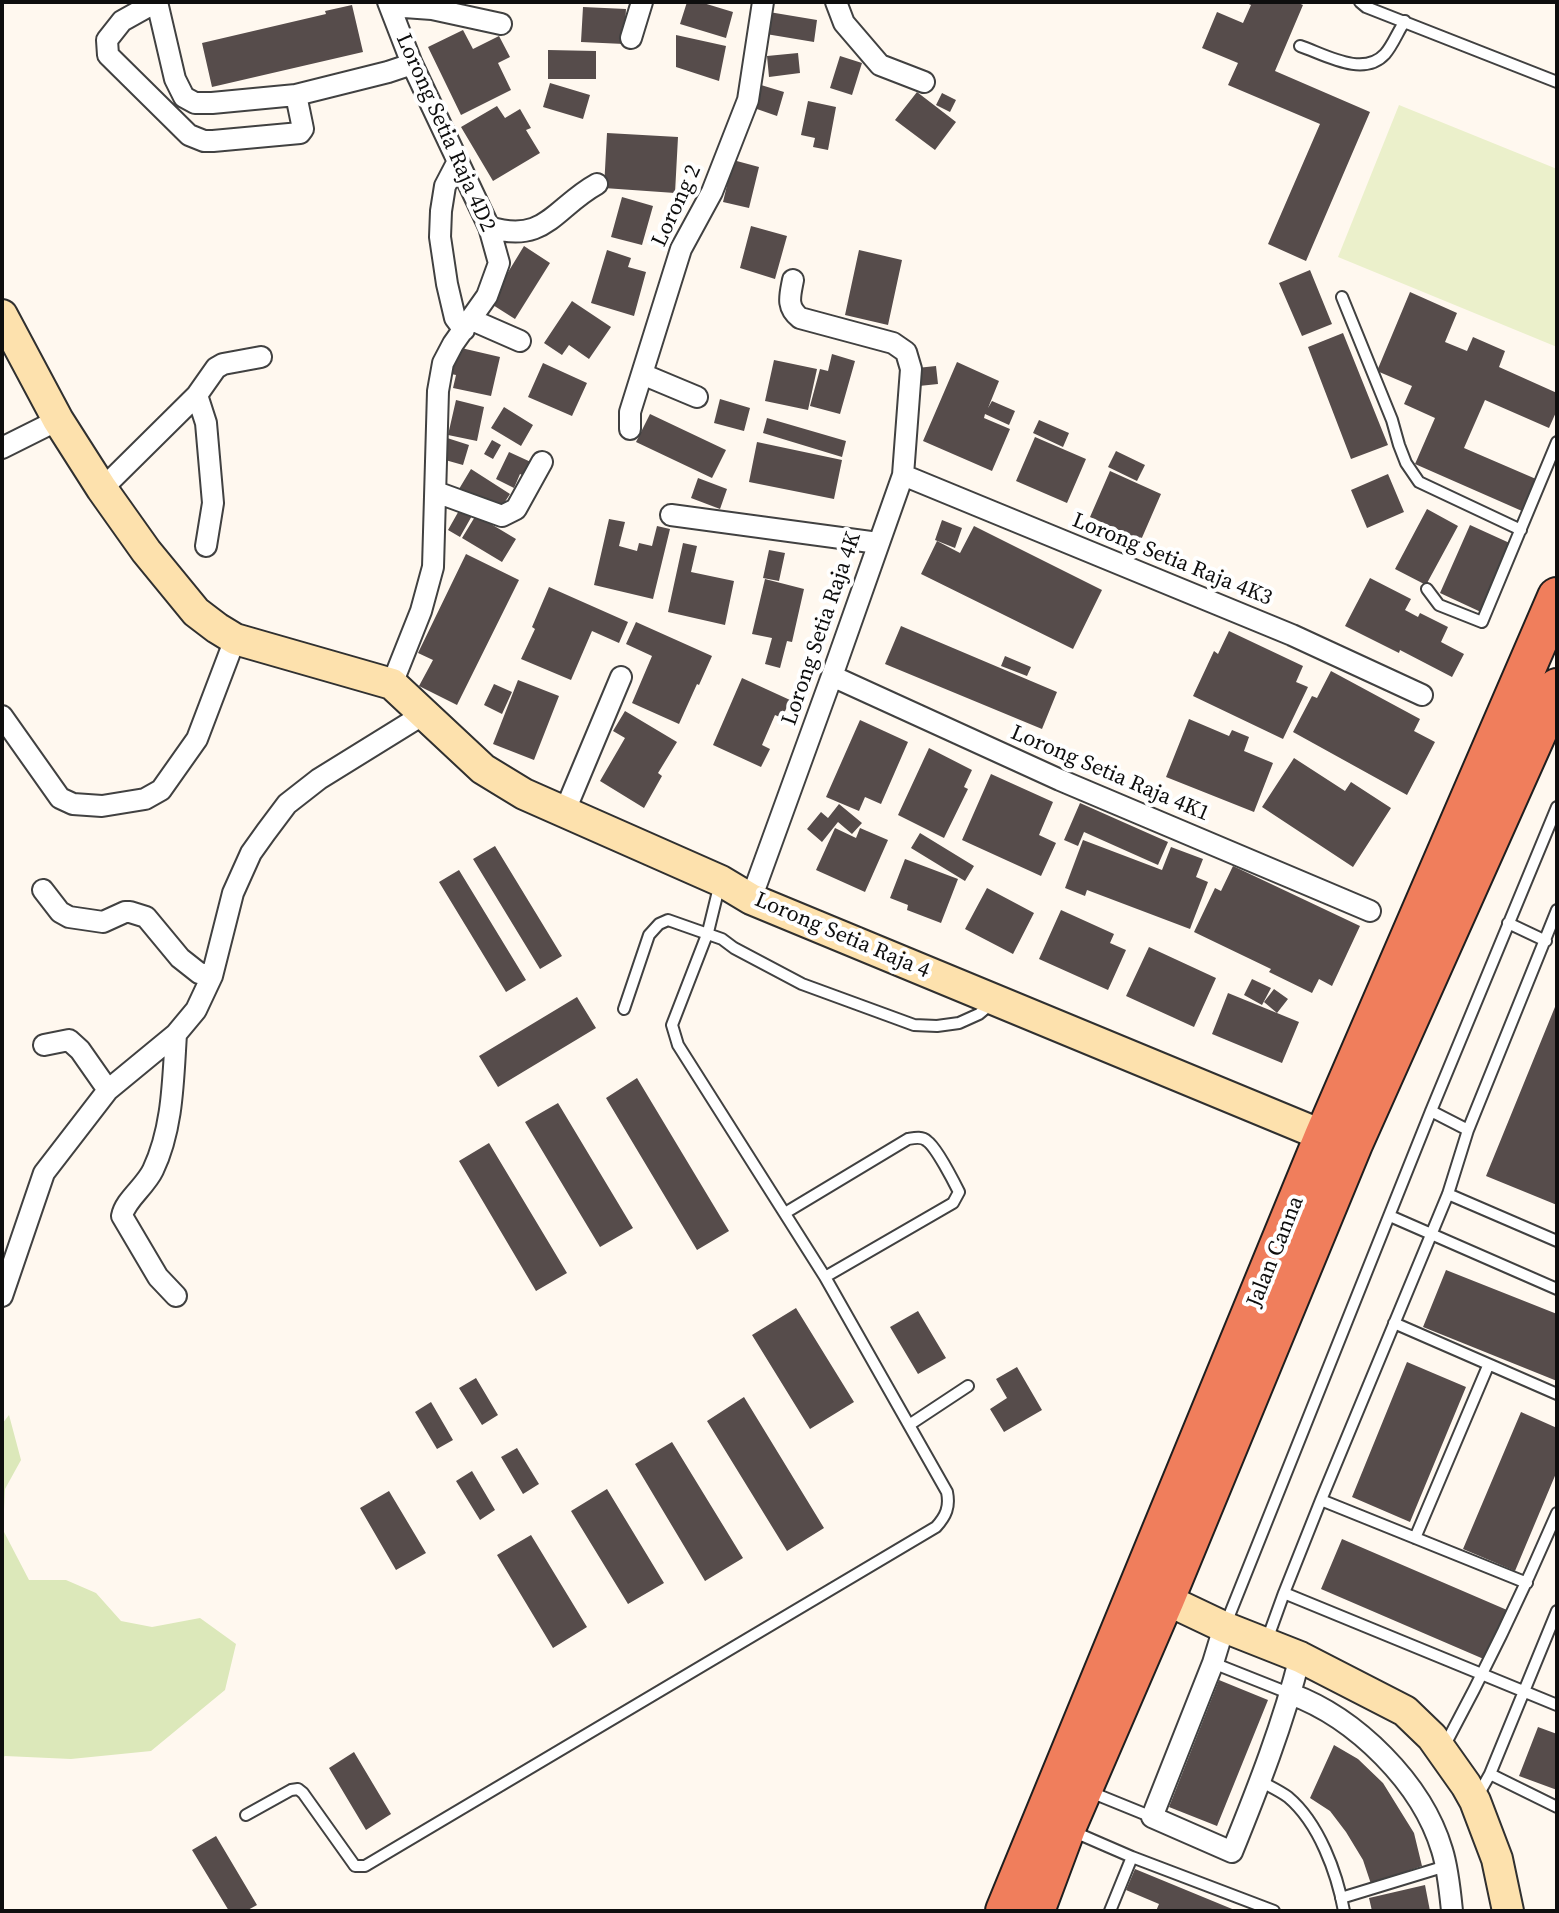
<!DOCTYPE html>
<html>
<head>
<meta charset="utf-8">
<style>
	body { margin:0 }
	#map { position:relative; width:1559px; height:1913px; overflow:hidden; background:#fff8ef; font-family:"Source Serif 4",serif }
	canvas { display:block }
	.frame { position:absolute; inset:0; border:4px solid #0e0e0e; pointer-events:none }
</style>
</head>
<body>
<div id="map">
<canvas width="1559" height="1913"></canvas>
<div class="frame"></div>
</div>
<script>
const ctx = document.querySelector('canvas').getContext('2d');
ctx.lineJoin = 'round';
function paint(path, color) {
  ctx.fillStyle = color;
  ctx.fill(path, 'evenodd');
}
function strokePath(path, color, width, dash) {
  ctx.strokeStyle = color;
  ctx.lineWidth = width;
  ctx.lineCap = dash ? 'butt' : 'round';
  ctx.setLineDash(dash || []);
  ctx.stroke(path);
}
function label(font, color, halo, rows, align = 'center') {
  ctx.font = font + ' "Source Serif 4",serif';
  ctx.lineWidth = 8;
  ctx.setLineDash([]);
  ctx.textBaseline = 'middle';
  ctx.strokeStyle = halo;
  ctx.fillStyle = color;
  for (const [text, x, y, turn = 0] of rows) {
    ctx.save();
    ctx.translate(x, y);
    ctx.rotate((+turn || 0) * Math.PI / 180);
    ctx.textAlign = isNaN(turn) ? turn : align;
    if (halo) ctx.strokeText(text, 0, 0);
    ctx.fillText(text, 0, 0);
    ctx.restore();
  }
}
paint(new Path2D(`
	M9,1415L21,1460L5,1489L3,1530L29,1580H66L96,1593L121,1621L152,1627L200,1618L236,1644L225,1690L151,1751L71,1759L5,1756L2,1758V1424Z`), '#dce8ba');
paint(new Path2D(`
	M1399,105L1557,169V347L1338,257Z`), '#ebf0cb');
paint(new Path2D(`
	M687,2H700L733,12L726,38L680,24Z
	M1244,2H1296L1303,5L1275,71L1370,112L1306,261L1268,244L1320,124L1228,85L1238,63L1202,48L1217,12L1243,23L1251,5Z
	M352,5L363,52L212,87L202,43L326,14L325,11Z
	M583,7L626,9L624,44L581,42Z
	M769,12L817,20L814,42L766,34Z
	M463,30L473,49L499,36L510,57L498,63L511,90L461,115L428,47Z
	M676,35L726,46L719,81L676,67Z
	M548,50L596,51V79H548Z
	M798,53L800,73L769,77L767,56Z
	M840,56L862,63L852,95L830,88Z
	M550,83L590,95L583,119L543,107Z
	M761,85L784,92L777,116L754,108Z
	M917,92L956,122L935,150L895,120Z
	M942,93L956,100L950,112L936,105Z
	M808,101L836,107L828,150L813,147L815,138L801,135Z
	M497,106L505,118L520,109L531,128L526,130L540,153L493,181L461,127Z
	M607,133L678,137L675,193L604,188Z
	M733,160L759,167L749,208L723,202Z
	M622,197L653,206L642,245L611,237Z
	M751,226L787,236L775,279L740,268Z
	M524,246L550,263L515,319L485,300L499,287Z
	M607,250L631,258L628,267L646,272L634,316L591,303Z
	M859,250L902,260L888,325L845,315Z
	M1310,270L1332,324L1302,336L1279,283Z
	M1410,292L1457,313L1445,342L1467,351L1473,337L1505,351L1499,367L1557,393V410L1549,428L1485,400L1464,448L1536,479L1522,511L1415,464L1435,418L1404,404L1412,386L1377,371Z
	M572,301L611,327L589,359L569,345L562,355L544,343Z
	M1343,333L1388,445L1351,459L1308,347Z
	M457,347L500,357L491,396L453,388L456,375L451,374Z
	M832,354L855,361L840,414L810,406L820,369L828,371Z
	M774,360L817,369L808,410L765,401Z
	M957,362L999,381L988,408L992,401L1015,411L1009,425L985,414L984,418L1010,429L992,471L923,441Z
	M543,363L587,383L572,416L528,397Z
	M936,366L938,384L919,386L917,368Z
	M720,399L750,408L744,431L714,423Z
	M456,400L484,407L477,441L448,435Z
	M504,407L533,425L521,446L491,428Z
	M650,414L726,450L712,478L636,442Z
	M767,418L846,441L842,457L763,433Z
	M1039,420L1069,433L1063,447L1033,433Z
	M444,437L469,445L463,465L438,458Z
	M1035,437L1086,459L1067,503L1016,481Z
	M492,440L501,445L493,459L484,454Z
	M757,442L842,460L834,499L749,482Z
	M1116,451L1145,465L1137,481L1108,467Z
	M509,452L533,463L526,477L520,474L514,488L496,479Z
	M471,469L510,494L497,514L459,489Z
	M1110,471L1161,494L1141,540L1090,517Z
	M1388,474L1404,512L1367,528L1351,490Z
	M698,478L727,489L720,509L691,498Z
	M461,507L473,514L460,537L448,530Z
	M1427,509L1458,526L1426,585L1395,569Z
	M476,515L516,539L502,562L462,538Z
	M609,519L625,522L619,546L637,551L639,543L652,546L657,526L670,529L653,599L594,585Z
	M942,520L962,528L955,548L935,540Z
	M1470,525L1514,545L1483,613L1440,593Z
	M974,526L1102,590L1073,649L921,574L937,541L960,553Z
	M683,543L697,546L691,572L734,581L725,625L668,612Z
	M769,550L785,553L779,581L763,578Z
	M466,554L519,580L457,705L419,686L433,660L418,653Z
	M1370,578L1411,599L1405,610L1418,617L1420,613L1448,627L1441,642L1464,654L1452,677L1400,650L1399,653L1345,626Z
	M765,579L804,589L792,642L787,641L780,668L765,664L772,638L752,634Z
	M549,587L628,622L619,643L592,631L571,680L521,659L535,629L532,627Z
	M636,622L712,656L699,685L697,684L679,724L632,703L652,656L626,644Z
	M901,626L1057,692L1042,729L885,664Z
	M1229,631L1303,666L1296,682L1308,687L1283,739L1193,696L1214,651L1218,654Z
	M1005,656L1031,667L1027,676L1001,666Z
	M1331,671L1420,719L1414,731L1435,742L1407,795L1293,732L1312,696L1317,698Z
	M742,678L790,700L782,718L775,715L762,745L770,749L761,767L713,745Z
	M518,680L559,696L534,760L493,744Z
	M494,684L512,692L502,714L484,705Z
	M625,711L677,742L658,773L662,776L644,808L600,781L625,738L613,731Z
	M1189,719L1229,736L1232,730L1249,737L1244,751L1273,763L1254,812L1166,777Z
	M860,720L908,742L881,804L865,797L859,811L826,797Z
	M929,748L972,770L964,787L968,789L944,838L898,815Z
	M1294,758L1345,791L1351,782L1391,808L1353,867L1262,807Z
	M991,774L1053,802L1039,835L1056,843L1041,876L962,840Z
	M1080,803L1168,842L1158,865L1084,832L1078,846L1064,840Z
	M839,804L862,823L852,834L838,822L822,842L807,829L821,812L828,818Z
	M835,828L856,838L860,828L888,840L865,892L816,870Z
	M920,833L974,866L965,881L911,848Z
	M1083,840L1162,870L1171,847L1203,859L1196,877L1208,882L1190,929L1087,890L1085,896L1065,888Z
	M495,846L562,956L540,969L473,859Z
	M905,859L958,879L941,923L907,910L908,905L890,898Z
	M1233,866L1360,926L1332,986L1319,979L1312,993L1269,972L1271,969L1194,932L1215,888L1221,891Z
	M459,870L526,980L506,992L439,882Z
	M987,888L1034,913L1013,954L965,929Z
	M1061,910L1114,934L1110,943L1126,950L1108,990L1039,959Z
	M1149,947L1216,978L1194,1027L1126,996Z
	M1252,979L1271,988L1262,1005L1244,995Z
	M1274,989L1288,999L1277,1013L1264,1002Z
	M1228,993L1299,1022L1282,1063L1212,1034Z
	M577,997L596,1028L498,1087L479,1056Z
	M1557,1002V1205L1486,1176Z
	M637,1078L729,1231L697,1250L606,1098Z
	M558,1103L633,1228L600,1247L525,1122Z
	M489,1143L567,1273L536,1291L459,1161Z
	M1446,1270L1557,1314V1381L1423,1327Z
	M796,1308L854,1402L810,1429L752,1335Z
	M918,1311L946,1358L918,1374L890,1327Z
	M1407,1362L1466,1387L1410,1522L1352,1497Z
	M1017,1367L1042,1410L1004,1432L990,1409L1007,1398L996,1379Z
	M476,1378L498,1415L482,1425L459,1388Z
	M744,1397L824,1528L787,1551L707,1421Z
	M431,1402L453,1440L437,1449L415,1412Z
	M1521,1412L1557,1428V1471L1515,1571L1463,1549Z
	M672,1442L743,1558L705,1581L635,1464Z
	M517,1448L539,1484L523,1494L501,1457Z
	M472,1471L495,1510L480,1520L456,1481Z
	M607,1489L664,1583L628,1604L571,1511Z
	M389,1491L426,1553L396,1570L360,1508Z
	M531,1535L587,1627L553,1648L497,1555Z
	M1342,1539L1507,1610L1486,1660L1321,1589Z
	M1219,1680L1268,1700L1217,1826L1169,1807Z
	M1538,1727L1557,1734V1790L1519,1776Z
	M1334,1745L1358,1759L1383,1783L1414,1833L1422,1866L1371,1884L1363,1860L1346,1832L1330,1811L1310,1798Z
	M354,1752L391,1814L366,1830L329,1768Z
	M216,1836L257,1905L246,1911H229L192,1850Z
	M1135,1869L1237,1911H1156L1159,1904L1126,1890Z
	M1425,1885L1430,1911H1372L1369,1898Z`), '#564c4b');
const lane = new Path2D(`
	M1360,2L1366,7L1557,82
	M1300,46C1324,54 1363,78 1385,54C1393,45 1398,31 1405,21
	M1342,297L1392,420L1399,445L1406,463L1419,482L1521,530
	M1427,589L1439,605L1482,622L1557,442
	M1508,923L1546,941
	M624,1009L649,935L659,924L668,920L722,939L734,948L802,984L914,1025L937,1026L959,1023L979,1014L991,1004
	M1431,1111L1468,1130
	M1448,1194L1557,1241
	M785,1213L908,1139C914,1138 922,1136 927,1141C936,1147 954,1182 959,1192L953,1203L825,1277
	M1390,1216L1557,1289
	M1394,1323L1557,1394
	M909,1425L968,1386
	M1321,1500L1527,1583
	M1415,1538L1488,1366
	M1284,1593L1557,1705
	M1225,1626L1431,1111L1557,807
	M1267,1640L1284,1593L1321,1500L1448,1194L1468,1130L1557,910
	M1213,1663L1291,1694
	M1445,1745C1486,1669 1523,1592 1557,1513
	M1490,1774L1557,1807
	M1260,1781C1269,1786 1280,1791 1288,1797C1319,1823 1337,1873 1344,1911
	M1088,1791L1152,1817
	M1477,1797L1490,1774L1557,1611
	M246,1815L291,1790L298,1789L303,1793L355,1866H365L936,1527C946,1516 950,1507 947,1492L825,1277L678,1045L672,1025L708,932L720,883
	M1072,1831L1132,1857L1274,1911
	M1341,1898L1446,1866
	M1110,1911L1132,1857`);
const street = new Path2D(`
	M156,2L122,21L107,40L108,55L189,135L204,141H213L300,133L303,129L302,124L296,95
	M157,2L175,79L184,97L195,103H212L296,95L388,72L412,64
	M388,2L412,64L489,227L499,263L487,296L453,344L443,363L438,391L433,567L421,611L392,684
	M836,2L844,23L880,65L924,82
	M390,6L432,9L501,24
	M631,38L642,2
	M457,163L445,186L441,211L440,237L447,284L455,318L464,330
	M489,227C545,245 555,207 597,184
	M472,320L520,341
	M642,374L697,397
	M197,395L206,423L213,503L206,546
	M630,429V412L681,249L712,192L748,100L763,2
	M2,448L58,420
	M903,475L1292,635L1422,695
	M102,489L197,395L216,368L223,364L261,357
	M436,492L502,516L516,509L542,462
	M671,515L878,543
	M832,676L1060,780L1370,911
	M2,716L60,798L73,804L102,806L145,799L161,790L197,739L235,639
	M564,813L621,677
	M43,890L60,912L69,917L103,922L125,912H130L146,917L180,958L199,973L212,976
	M751,899L832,676L903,475L911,369L906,352L893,343L800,318C786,307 790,296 793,280
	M44,1045L69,1040L80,1050L108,1090
	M2,1296L44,1173L108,1090L176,1034L196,1010L212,976L233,893L251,853L266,832L287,804L319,779L424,714
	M176,1296L158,1277L122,1216C125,1200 145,1187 153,1170C173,1128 173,1080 176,1034
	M1224,1627L1213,1663L1152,1817L1232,1852C1258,1788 1283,1724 1300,1657
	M1291,1694C1356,1718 1422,1783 1442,1850C1448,1869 1450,1891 1452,1911`);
const secondary = new Path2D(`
	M2,315L58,420L102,489L146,551L196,612L217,628L235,639L392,684L483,769L524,794L721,881L751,899L1324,1136
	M1165,1599L1224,1627L1300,1657L1405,1711L1432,1737L1466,1785L1475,1801L1497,1859L1508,1911`);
const highway = new Path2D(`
	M1005,1911L1324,1136L1557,597
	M1035,1911L1066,1828L1165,1599L1353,1144L1557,688`);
strokePath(lane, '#414141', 14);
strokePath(street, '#414141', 24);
strokePath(secondary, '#303030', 34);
strokePath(highway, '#1f1f1f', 42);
strokePath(lane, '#fff', 10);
strokePath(street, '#fff', 20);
strokePath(secondary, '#fde1ad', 30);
strokePath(highway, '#f07e5c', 38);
label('22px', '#0e0e0e', '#fff', [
	["Lorong Setia Raja 4D2",445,133,66],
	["Lorong 2",677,206,-65],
	["Lorong Setia Raja 4K3",1172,560,22],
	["Lorong Setia Raja 4K",822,629,-71],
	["Lorong Setia Raja 4K1",1110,774,23],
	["Lorong Setia Raja 4",842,936,23],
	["Jalan Canna",1276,1252,-68]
]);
</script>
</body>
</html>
